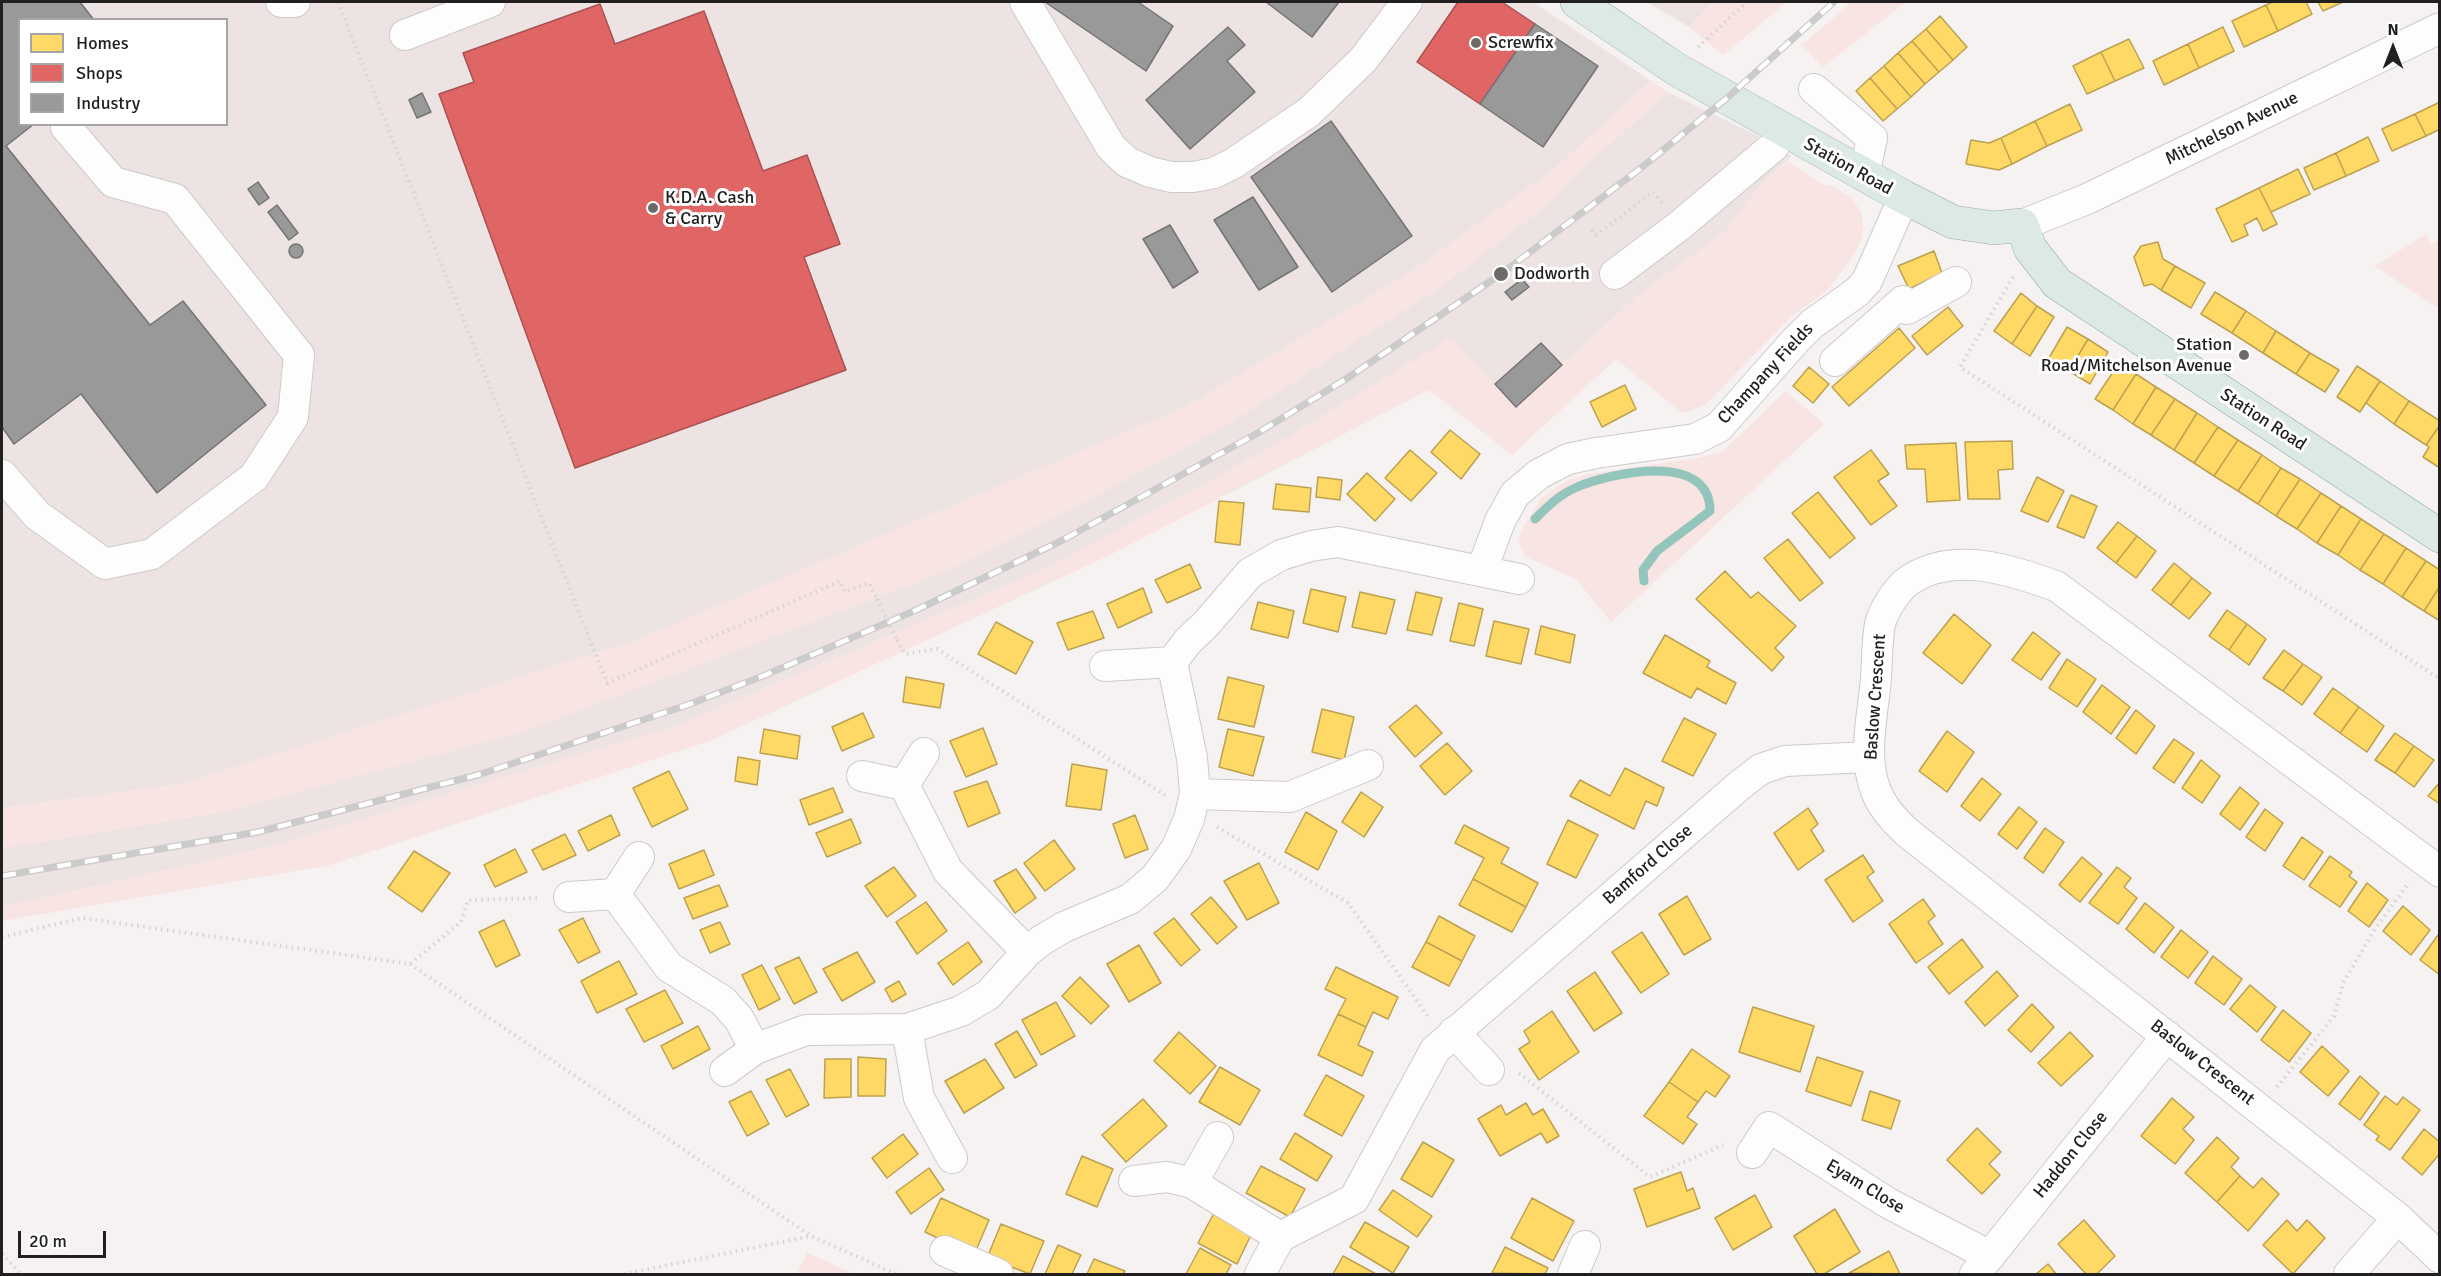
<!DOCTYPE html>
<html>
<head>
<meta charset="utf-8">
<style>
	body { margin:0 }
	#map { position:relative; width:2441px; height:1276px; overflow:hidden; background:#f6f2f1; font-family:Signika,sans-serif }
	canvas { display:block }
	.frame { position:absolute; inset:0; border:3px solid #211f1f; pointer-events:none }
	.legend { position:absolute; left:18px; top:18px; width:210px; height:108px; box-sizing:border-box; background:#fff; border:2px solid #a6a5a5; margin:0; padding:8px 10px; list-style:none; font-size:18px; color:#211f1f }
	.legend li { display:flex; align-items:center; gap:12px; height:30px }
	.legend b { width:30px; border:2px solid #a6a5a5 }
	.north { position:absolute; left:2363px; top:18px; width:60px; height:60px; -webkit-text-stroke:4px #fff; paint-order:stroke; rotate:0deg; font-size:16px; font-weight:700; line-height:24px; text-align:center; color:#211f1f }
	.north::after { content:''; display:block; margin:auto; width:21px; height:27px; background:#211f1f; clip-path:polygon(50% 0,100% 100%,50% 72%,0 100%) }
	.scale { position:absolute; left:18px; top:1231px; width:88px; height:27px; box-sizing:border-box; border:3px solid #211f1f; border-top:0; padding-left:8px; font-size:18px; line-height:21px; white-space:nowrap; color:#211f1f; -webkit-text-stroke:4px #fff; paint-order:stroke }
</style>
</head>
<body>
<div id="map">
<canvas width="2441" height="1276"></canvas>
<div class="frame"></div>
<ul class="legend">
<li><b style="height:16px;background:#ffd966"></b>Homes</li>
<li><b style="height:16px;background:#e06666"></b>Shops</li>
<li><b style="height:16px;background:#999"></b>Industry</li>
</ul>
<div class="north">N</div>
<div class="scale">20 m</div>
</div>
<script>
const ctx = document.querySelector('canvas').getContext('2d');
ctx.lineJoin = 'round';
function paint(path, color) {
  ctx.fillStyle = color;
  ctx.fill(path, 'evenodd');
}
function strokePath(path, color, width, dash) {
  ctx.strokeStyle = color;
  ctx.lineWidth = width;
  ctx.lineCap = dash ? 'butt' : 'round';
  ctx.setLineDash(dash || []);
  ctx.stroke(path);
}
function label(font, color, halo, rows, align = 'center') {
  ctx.font = font + ' Signika,sans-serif';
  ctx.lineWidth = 6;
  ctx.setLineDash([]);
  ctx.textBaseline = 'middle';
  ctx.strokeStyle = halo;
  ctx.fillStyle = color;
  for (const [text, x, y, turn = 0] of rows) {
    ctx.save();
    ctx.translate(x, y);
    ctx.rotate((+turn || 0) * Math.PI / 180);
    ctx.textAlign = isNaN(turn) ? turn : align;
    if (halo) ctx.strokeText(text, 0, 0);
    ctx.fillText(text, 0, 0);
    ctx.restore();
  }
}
paint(new Path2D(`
	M2,2H1533L1651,81L1553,170L1412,271L1187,406L637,640L182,784L2,808ZM20,20H226V124H20Z
	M1647,2H1714L1689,27Z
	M1668,92L1756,135L1792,156L1761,184L1725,232L1642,292L1516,407L1451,338L1265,451L1045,569L676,726L269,847L2,907V848L223,812L522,732L941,573L1105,491L1230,423L1440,287L1547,205L1578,172Z`), '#ede3e2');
paint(new Path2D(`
	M1714,2H1787L1723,55L1689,27Z
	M1852,2H1906L1823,67L1802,45Z
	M1651,81L1668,92L1578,172L1547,205L1440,287L1230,423L1105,491L941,573L522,732L223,812L2,848V808L182,784L637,640L1187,406L1412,271L1553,170Z
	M1788,161L1823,185L1833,186L1851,197L1861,212L1863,225L1862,238L1854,255L1828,290L1793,315L1704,406L1682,413L1616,359L1512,455L1429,390L1110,555L710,741L330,865L2,921V907L269,847L676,726L1045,569L1265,451L1451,337L1517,407L1642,292L1725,232L1761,184Z
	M2426,234L2431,244L2439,240V309L2375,266Z
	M1786,391L1824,424L1611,622L1575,578L1526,557L1521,549L1519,539L1521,531L1541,498L1568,480L1589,474L1692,459L1722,452Z
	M807,1253L855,1274H797Z`), '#f8e4e2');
const homes = new Path2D(`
	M2273,2H2306L2312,14L2278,31L2266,5Z
	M2318,2H2343L2323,11Z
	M2266,5L2278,31L2244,47L2232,21Z
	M1940,16L1967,47L1953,60L1926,29Z
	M2223,27L2234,51L2199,68L2188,44Z
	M1926,29L1953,60L1939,72L1912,41Z
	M2129,39L2144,68L2115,81L2101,52Z
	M1912,41L1939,72L1925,84L1898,53Z
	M2188,44L2199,68L2164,85L2153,61Z
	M2101,52L2115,81L2087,94L2073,66Z
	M1898,53L1925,84L1911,97L1884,66Z
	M1884,66L1911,97L1897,109L1870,78Z
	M1870,78L1897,109L1883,121L1856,91Z
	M2440,102V129L2426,136L2415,114Z
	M2070,104L2082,130L2047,146L2035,121Z
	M2415,114L2426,136L2392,151L2382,129Z
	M2035,121L2047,146L2012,164L2001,138Z
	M2368,137L2379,161L2346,176L2336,153Z
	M2001,138L2012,164L1999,170L1966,164L1971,140L1989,143Z
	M2336,153L2346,176L2314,190L2304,168Z
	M2298,169L2310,194L2271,212L2259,188Z
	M2259,188L2277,224L2263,231L2257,218L2244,225L2248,235L2232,242L2216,209Z
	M2158,242L2163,259L2175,266L2161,290L2152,284L2144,286L2134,257L2141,246Z
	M1934,251L1942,273L1909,289L1898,266Z
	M2175,266L2205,283L2191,308L2161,290Z
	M2215,292L2246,311L2232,333L2201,314Z
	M2021,293L2037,306L2012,344L1994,331Z
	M2037,306L2054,317L2030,356L2012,344Z
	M1948,307L1963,326L1927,355L1912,336Z
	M2246,311L2276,331L2263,353L2232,333Z
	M2067,327L2088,339L2069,371L2049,358Z
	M1899,328L1915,348L1849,406L1832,387Z
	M2276,331L2310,353L2296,374L2263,353Z
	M2088,339L2108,352L2090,384L2069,371Z
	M2310,353L2339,370L2325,392L2296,374Z
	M2119,363L2136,374L2113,410L2095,399Z
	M2357,366L2380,381L2360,412L2337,397Z
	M1809,367L1829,384L1813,403L1793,386Z
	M2136,374L2156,387L2133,424L2113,410Z
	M2380,381L2409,401L2394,424L2366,403Z
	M1625,385L1636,409L1602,427L1590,402Z
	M2156,387L2175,399L2151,435L2133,424Z
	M2175,399L2197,413L2174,450L2151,435Z
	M2409,401L2440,421V425L2426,445L2394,424Z
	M2197,413L2218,427L2194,463L2174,450Z
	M2440,425V468L2423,457L2429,447L2426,445Z
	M2218,427L2238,440L2214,476L2194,463Z
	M1450,430L1480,454L1461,479L1431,452Z
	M2238,440L2262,455L2238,491L2214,476Z
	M2012,441L2013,469L1998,470L2000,499H1968L1965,442Z
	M1956,443L1960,500L1927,502L1925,469H1907L1905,445Z
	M1410,450L1437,473L1411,501L1385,478Z
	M1871,450L1889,474L1878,481L1897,506L1871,525L1834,477Z
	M2262,455L2281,468L2258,504L2238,491Z
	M2281,468L2300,479L2276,516L2258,504Z
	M1367,473L1395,499L1375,521L1347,494Z
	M1318,477L1342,480L1340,500L1316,497Z
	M2037,477L2064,491L2048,522L2021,511Z
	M2300,479L2321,493L2297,529L2276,516Z
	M1276,484L1311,488L1309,512L1273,509Z
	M1818,492L1855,538L1830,558L1792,513Z
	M2321,493L2341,506L2317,543L2297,529Z
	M2071,495L2097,506L2084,538L2057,527Z
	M1219,501L1244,503L1240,545L1215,542Z
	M2341,506L2361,519L2338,555L2317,543Z
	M2361,519L2384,534L2360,570L2338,555Z
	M2118,522L2137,536L2116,563L2097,548Z
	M2384,534L2406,548L2383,584L2360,570Z
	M2137,536L2156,551L2136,578L2116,563Z
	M1788,539L1823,583L1800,601L1764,558Z
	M2406,548L2426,561L2402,597L2383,584Z
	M2426,561L2440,570V586L2424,611L2402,597Z
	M2174,563L2192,578L2171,605L2152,590Z
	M1190,564L1201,588L1167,603L1155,580Z
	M1725,571L1751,598L1758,592L1796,626L1775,648L1784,657L1772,671L1696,599Z
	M2192,578L2211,593L2189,619L2171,605Z
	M2440,586V621L2424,611Z
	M1143,588L1152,612L1118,628L1107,604Z
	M1311,589L1346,597L1338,632L1303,623Z
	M1360,592L1395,600L1386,634L1352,627Z
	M1416,592L1442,598L1432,635L1407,630Z
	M1258,602L1294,611L1288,638L1251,629Z
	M1459,603L1483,609L1474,646L1450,641Z
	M2227,610L2247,624L2229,650L2209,636Z
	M1093,611L1104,638L1068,650L1057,623Z
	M1954,614L1991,645L1962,684L1923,653Z
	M1494,621L1529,629L1521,664L1486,656Z
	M996,622L1033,642L1016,674L978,654Z
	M2247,624L2266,639L2249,665L2229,650Z
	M1541,626L1575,635L1570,663L1535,654Z
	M2033,632L2060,653L2041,680L2012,660Z
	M1665,635L1710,661L1707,667L1736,683L1726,704L1697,688L1691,698L1643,673Z
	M2284,650L2303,664L2283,691L2263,678Z
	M2067,659L2096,679L2077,707L2049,688Z
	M2303,664L2322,677L2302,705L2283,691Z
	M906,677L944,684L940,708L903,702Z
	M1228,677L1264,686L1254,727L1218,719Z
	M2102,685L2130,707L2111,734L2083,712Z
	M2333,688L2359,707L2340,733L2314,714Z
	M1416,705L1442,733L1415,757L1389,727Z
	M2359,707L2384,726L2367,752L2340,733Z
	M1322,709L1354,717L1344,760L1312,752Z
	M2136,710L2155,726L2136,754L2116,738Z
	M863,713L874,737L842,751L832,727Z
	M1684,718L1716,734L1693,776L1662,761Z
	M983,728L997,764L966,777L950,741Z
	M764,729L800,736L797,759L760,753Z
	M1228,729L1264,737L1253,776L1219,767Z
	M1947,731L1974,752L1947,792L1919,771Z
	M2395,733L2414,746L2395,773L2375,760Z
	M2174,739L2194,753L2174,783L2153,768Z
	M1447,743L1472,771L1445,795L1420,766Z
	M2414,746L2434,760L2414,787L2395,773Z
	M738,757L760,761L757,785L735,781Z
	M2201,760L2220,776L2202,803L2182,788Z
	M1072,764L1107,770L1101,810L1066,806Z
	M1625,768L1664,788L1657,806L1646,801L1634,829L1570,796L1580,780L1610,796Z
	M669,771L688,809L652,827L633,788Z
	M1982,778L2001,794L1980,821L1961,806Z
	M987,781L1000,813L968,827L954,792Z
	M2440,782V804L2428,796Z
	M2240,787L2259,803L2240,830L2220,814Z
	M833,788L843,812L809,825L800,800Z
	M1361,792L1383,807L1364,837L1342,822Z
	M2019,807L2037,822L2017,849L1998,834Z
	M1808,808L1818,824L1811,830L1824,851L1798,870L1774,833Z
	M2265,809L2283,823L2265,851L2246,837Z
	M1306,812L1337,831L1318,870L1285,852Z
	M611,815L620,835L588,851L578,831Z
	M1135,815L1148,849L1125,858L1113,824Z
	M851,819L861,843L827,857L816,833Z
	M1568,820L1598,835L1576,878L1547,864Z
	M1464,825L1509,848L1501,863L1538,883L1526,907L1473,879L1484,858L1455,843Z
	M2045,828L2064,842L2043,873L2024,858Z
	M565,834L576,855L543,870L532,850Z
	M2302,837L2323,852L2304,880L2283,866Z
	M1054,840L1075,869L1045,891L1024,863Z
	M515,849L527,872L495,887L484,865Z
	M704,850L714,875L679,889L669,864Z
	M414,851L450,873L422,912L388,888Z
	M1863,855L1874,872L1867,877L1883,901L1853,922L1825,880Z
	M2330,856L2352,872L2349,876L2357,882L2340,907L2309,886Z
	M2082,857L2102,874L2080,902L2059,885Z
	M1259,863L1279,903L1247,920L1224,881Z
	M894,867L916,896L887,917L865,886Z
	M2117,867L2131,878L2124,887L2137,898L2118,924L2089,903Z
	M1016,869L1036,898L1015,913L994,881Z
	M1473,879L1526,907L1512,932L1459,905Z
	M2367,883L2388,900L2369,927L2348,911Z
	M719,885L728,906L693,919L684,898Z
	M1687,896L1711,939L1684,955L1659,914Z
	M1211,897L1237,927L1217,944L1191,914Z
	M1923,899L1935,916L1928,922L1943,944L1916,963L1889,924Z
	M926,902L947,931L917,954L896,922Z
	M2145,903L2174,927L2154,953L2126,929Z
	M2403,906L2430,930L2411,955L2383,931Z
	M1439,916L1475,936L1462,961L1426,942Z
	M583,918L600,952L578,963L559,930Z
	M1174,918L1200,950L1181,966L1154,933Z
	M504,920L520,955L496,967L479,932Z
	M720,922L730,944L710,953L700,930Z
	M2181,930L2208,952L2188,978L2161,957Z
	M1642,932L1669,974L1641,993L1612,952Z
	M2438,935L2440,936V975L2420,960Z
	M1962,939L1983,967L1949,994L1928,967Z
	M968,942L982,962L953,985L938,963Z
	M1426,942L1462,961L1449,986L1412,967Z
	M1139,945L1161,983L1129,1002L1107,964Z
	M857,952L875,982L842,1001L823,969Z
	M2213,956L2242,979L2224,1005L2195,983Z
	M799,957L817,992L794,1004L775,968Z
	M619,961L637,994L597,1013L581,981Z
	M762,965L780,999L759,1010L742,975Z
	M1336,967L1398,997L1388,1019L1373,1012L1366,1027L1338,1014L1346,999L1325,989Z
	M1997,971L2018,996L1985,1026L1965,1002Z
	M1595,972L1622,1013L1594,1031L1567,991Z
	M1080,977L1109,1006L1091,1024L1062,996Z
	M899,981L906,994L892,1002L885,989Z
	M2250,985L2276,1007L2257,1032L2230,1009Z
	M665,990L683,1023L644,1042L626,1009Z
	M1056,1002L1075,1036L1041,1055L1022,1020Z
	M2032,1004L2054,1027L2031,1052L2008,1030Z
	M1753,1007L1814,1026L1800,1072L1739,1052Z
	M2283,1010L2311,1033L2289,1062L2261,1040Z
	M1552,1011L1579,1052L1539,1080L1519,1049L1530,1042L1524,1031Z
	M1338,1014L1366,1027L1358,1045L1373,1052L1362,1076L1318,1055Z
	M698,1026L710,1049L673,1069L661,1046Z
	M1017,1031L1037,1065L1015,1078L995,1044Z
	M1179,1032L1216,1066L1190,1094L1154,1061Z
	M2070,1032L2093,1056L2061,1086L2038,1063Z
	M2322,1046L2349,1071L2328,1096L2300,1072Z
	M1692,1049L1730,1076L1715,1097L1706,1091L1698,1102L1669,1082Z
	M858,1057L886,1059L885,1096H858Z
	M1817,1057L1863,1072L1851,1106L1806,1091Z
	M825,1059H851V1097L824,1098Z
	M985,1059L1004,1088L964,1113L945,1081Z
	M1220,1067L1260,1090L1240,1125L1199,1102Z
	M790,1069L809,1105L786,1117L766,1080Z
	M1326,1075L1364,1096L1342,1136L1304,1115Z
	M2360,1076L2379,1093L2360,1120L2339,1104Z
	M1669,1082L1698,1102L1687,1117L1697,1124L1683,1144L1644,1116Z
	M751,1091L769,1124L747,1136L729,1102Z
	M1870,1091L1900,1101L1891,1129L1862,1120Z
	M2385,1096L2397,1105L2403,1097L2420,1110L2390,1150L2376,1140L2379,1136L2364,1125Z
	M2172,1098L2194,1117L2183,1129L2194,1140L2175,1164L2141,1136Z
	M1143,1099L1167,1126L1126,1162L1102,1135Z
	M1526,1103L1533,1115L1543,1109L1559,1136L1547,1143L1541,1133L1500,1156L1478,1119L1501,1105L1506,1115Z
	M1977,1128L2001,1152L1989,1164L2000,1175L1982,1194L1947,1160Z
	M2424,1129L2440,1142V1153L2422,1175L2402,1158Z
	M1295,1133L1332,1156L1317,1181L1280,1159Z
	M903,1134L918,1154L887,1178L872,1158Z
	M2217,1137L2239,1158L2231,1167L2240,1176L2217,1202L2185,1173Z
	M1423,1142L1454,1160L1432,1197L1401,1179Z
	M1082,1156L1113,1169L1097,1207L1066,1194Z
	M1261,1166L1305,1189L1290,1217L1246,1193Z
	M929,1168L944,1190L911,1214L896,1192Z
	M1681,1172L1687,1191L1693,1188L1700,1208L1647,1227L1634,1189Z
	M2240,1176L2253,1188L2262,1178L2279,1194L2248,1231L2217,1202Z
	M1393,1190L1432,1216L1417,1237L1379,1210Z
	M1755,1195L1772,1227L1733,1250L1715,1218Z
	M941,1198L989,1220L974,1255L925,1232Z
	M1532,1198L1574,1221L1553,1261L1511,1238Z
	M1835,1209L1860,1252L1824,1274H1817L1794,1236Z
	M1214,1213L1252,1233L1237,1264L1198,1243Z
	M2084,1220L2115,1256L2097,1274H2086L2058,1244Z
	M2287,1220L2297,1231L2307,1220L2325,1238L2293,1274L2263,1245Z
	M1365,1222L1409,1247L1393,1273L1350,1247Z
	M1001,1224L1044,1241L1030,1274L987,1258Z
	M1058,1245L1081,1255L1072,1274H1045Z
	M1505,1247L1548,1268L1545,1274L1492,1273Z
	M1200,1248L1231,1265L1226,1274H1186Z
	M1889,1251L1900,1274L1849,1273Z
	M1343,1256L1376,1274H1333Z
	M1094,1259L1125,1271L1123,1274H1087Z
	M2048,1264L2056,1274H2036Z`);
paint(homes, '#ffd966');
strokePath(homes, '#bca151', 1.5);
const shops = new Path2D(`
	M1458,2H1502L1535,24L1480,104L1417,62Z
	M600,4L615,44L704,11L763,171L807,155L840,244L804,257L846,370L575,468L439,94L474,82L463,53Z`);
paint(shops, '#e06666');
strokePath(shops, '#a75151', 1.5);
const industry = new Path2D(`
	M2,2H80L94,20H20V124H34L6,146L150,325L183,301L266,405L157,493L81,394L14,444L2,427Z
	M1045,2H1138L1173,26L1146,71Z
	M1266,2H1339L1312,37Z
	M1535,24L1598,66L1543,147L1480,104Z
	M1228,27L1245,45L1227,61L1255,92L1190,149L1146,100Z
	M422,93L431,112L417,118L409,100Z
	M1331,121L1412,236L1332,292L1251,177Z
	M258,182L269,198L259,205L248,189Z
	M1253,197L1298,267L1259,290L1214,220Z
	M277,205L298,233L289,240L268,212Z
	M1170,225L1198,272L1173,288L1143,239Z
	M289 251a7 7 0 1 1 14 0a7 7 0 1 1-14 0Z
	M1522,279L1529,287L1512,300L1505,292Z
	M1541,343L1562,365L1516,407L1495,384Z`);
paint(industry, '#999');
strokePath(industry, '#757474', 1.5);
strokePath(new Path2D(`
	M1535,519C1547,507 1559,495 1575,488C1609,473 1710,450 1710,511L1657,551L1643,570L1644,581`), '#93c5bc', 9);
const minor = new Path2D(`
	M281,2H295
	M1025,2L1111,147L1127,162L1150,172L1171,177H1193L1214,173L1234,163L1309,112L1363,60L1407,2
	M405,35L490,2
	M1814,89L1872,138L1864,176
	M2022,225L2087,199L2440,28
	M1615,274L1679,226L1774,146L1783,131
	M1835,361L1903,301L1907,309L1956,282
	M2,475L37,515L105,564L152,554L254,477L293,417L299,355L175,199L113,182L66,127
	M1482,570L1500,521L1515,494L1539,474L1568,459L1596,453L1695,439L1719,427L1795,341L1812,324L1857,292L1867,281L1904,197
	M1105,666L1172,662L1188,641L1206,624L1250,573L1281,555L1311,546L1338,542L1519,579
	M862,776L904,785L924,753
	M904,785L948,871L1027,952
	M1195,794L1290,797L1368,765
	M2440,872L2056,586C2011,570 1955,551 1911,579C1898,587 1884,609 1880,624C1877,641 1877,661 1876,678C1873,715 1862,756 1876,791C1883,809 1895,821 1909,834L2398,1218L2440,1258
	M615,894L669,967L723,1001L739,1019L755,1049
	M569,897L615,894L639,857
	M907,1029L919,1098L952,1158
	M1454,1032L1489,1070
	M725,1071L755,1049L806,1030L907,1029L961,1011L988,995L1027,952L1042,940L1064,927L1130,899L1155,878L1176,849L1189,819L1195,794L1192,758L1172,662
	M1752,1153L1769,1127L1888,1203L1990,1256
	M1134,1181L1167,1177L1192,1183L1280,1237
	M1192,1183L1218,1137
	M945,1251L998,1274
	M1260,1274L1280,1237L1354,1199L1435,1050L1740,785L1761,769L1785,761L1868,757
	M1573,1274L1585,1246
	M1975,1274L2167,1036
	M2349,1274L2398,1218`);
const major = new Path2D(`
	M1577,2L1676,69L1904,197L1953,222L1994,228L2022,225L2030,248L2057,283L2440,536`);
strokePath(minor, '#cdcac9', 32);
strokePath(major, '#94aba8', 34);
strokePath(new Path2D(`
	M338,2L607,683L840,581L845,592L869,583L877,599
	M1698,47L1747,2
	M1592,230L1596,235L1653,192L1662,203
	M2013,277L1960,367L2440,679
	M897,640L905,654L937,649L1165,795
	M1217,827L1348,903L1429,1018
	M2,937L82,918L410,964L461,922L468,900L541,898
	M410,964L811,1236L896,1274
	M1519,1073L1650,1177L1723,1145
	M2277,1087L2334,1016L2343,983L2375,929L2408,884
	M2,1254L21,1274
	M624,1274L811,1236`), '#d5d3d3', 4, [1.5, 4.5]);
strokePath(minor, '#fefdfd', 30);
strokePath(major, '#dce9e7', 33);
const rail = new Path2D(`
	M2,876L258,832L481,774L690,704L763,676L914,611L1061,541L1256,434L1346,379L1501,274L1641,168L1727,98L1834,2`);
strokePath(rail, '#cccbcb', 7);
strokePath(rail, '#fff', 4.5, [14]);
strokePath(new Path2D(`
	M877,599L897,640`), '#d5d3d3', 4, [1.5, 4.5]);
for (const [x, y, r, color] of [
	[1476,43,6,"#6c6968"],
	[653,208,6,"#6c6968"],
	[1501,274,8,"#6c6968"],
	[2244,355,6,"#6c6968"]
]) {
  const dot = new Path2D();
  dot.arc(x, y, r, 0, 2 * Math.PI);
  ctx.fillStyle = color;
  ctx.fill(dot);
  strokePath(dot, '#fff', 2);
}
label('18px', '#211f1f', '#fff', [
	["Screwfix",1488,43],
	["K.D.A. Cash",665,198],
	["& Carry",665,219],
	["Dodworth",1514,274],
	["Station",2232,345,"right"],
	["Road/Mitchelson Avenue",2232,366,"right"]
], 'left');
label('18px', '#211f1f', '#fff', [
	["Mitchelson Avenue",2232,129,-26],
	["Station Road",1848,167,29],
	["Champany Fields",1766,374,-47],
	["Station Road",2263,420,33],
	["Baslow Crescent",1876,697,-86],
	["Bamford Close",1648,865,-41],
	["Baslow Crescent",2202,1063,38],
	["Haddon Close",2071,1155,-51],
	["Eyam Close",1865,1187,31]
]);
</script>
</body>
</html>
